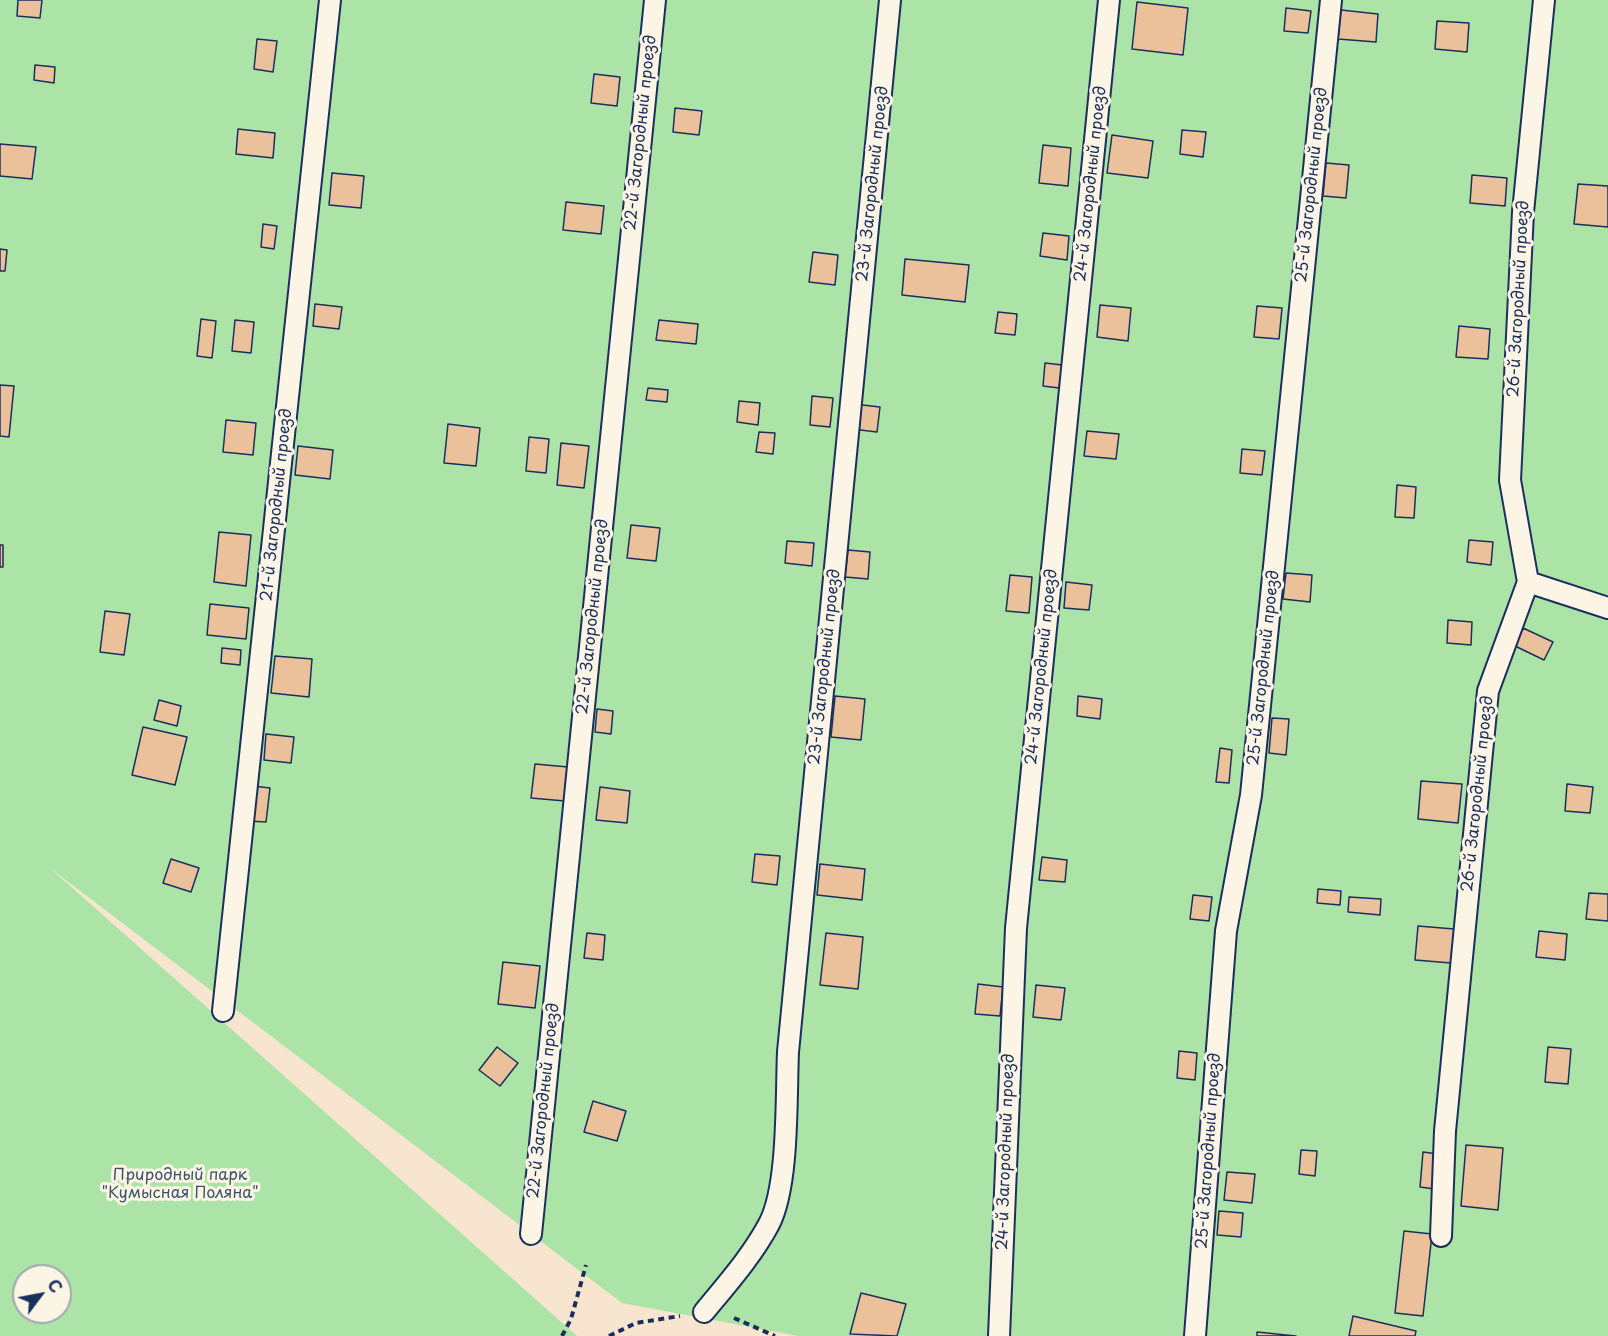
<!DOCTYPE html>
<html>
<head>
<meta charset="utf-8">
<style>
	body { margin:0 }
	#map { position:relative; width:1608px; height:1336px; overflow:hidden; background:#f7e5cf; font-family:"Playpen Sans",sans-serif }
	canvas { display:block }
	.north { position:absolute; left:12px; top:1264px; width:60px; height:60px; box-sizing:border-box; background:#fcf5e5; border:2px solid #a2a6af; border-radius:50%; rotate:58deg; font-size:16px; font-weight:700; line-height:24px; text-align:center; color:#1b2f5e }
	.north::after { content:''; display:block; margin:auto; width:21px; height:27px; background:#1b2f5e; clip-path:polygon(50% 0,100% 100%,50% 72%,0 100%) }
</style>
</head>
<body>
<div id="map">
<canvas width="1608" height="1336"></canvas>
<div class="north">С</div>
</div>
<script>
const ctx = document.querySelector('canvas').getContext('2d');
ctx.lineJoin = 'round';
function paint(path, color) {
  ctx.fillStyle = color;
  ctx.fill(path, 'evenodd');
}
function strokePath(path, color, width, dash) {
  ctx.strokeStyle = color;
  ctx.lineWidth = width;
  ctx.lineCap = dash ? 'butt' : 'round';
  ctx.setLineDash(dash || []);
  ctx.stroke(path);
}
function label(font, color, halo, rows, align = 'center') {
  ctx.font = font + ' "Playpen Sans",sans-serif';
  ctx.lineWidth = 6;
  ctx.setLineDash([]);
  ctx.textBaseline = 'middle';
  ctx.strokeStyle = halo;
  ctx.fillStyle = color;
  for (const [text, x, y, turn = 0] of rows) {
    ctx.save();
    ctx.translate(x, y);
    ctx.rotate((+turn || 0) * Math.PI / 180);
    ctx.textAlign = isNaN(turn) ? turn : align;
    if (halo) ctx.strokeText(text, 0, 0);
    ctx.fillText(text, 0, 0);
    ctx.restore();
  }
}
paint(new Path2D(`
	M0,0H1608V1336H798L622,1303L50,868L577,1336H0ZM24,1276H60V1312H24Z`), '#ace4a8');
const building = new Path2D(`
	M18,0H42L40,18L17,16Z
	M1137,2L1188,8L1183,55L1132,49Z
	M1286,8L1311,11L1308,33L1284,31Z
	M1341,10L1378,14L1376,42L1338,39Z
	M1437,21L1469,23L1467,52L1435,49Z
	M257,39L277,41L273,72L254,69Z
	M35,65L55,67L54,83L34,80Z
	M594,74L620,77L617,106L591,103Z
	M675,108L702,111L699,135L673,132Z
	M238,129L275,133L273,158L236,154Z
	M1182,130L1206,132L1203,157L1180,154Z
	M1112,135L1153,141L1148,178L1107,173Z
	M0,144L36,147L32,179L0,176Z
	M1043,145L1071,148L1068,186L1039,183Z
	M1326,163L1349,165L1346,198L1323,196Z
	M332,173L364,176L361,208L329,205Z
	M1472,175L1507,178L1505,206L1470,203Z
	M1578,184L1608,186V227L1574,224Z
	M566,202L604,206L601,234L563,230Z
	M263,224L277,226L274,249L261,247Z
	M1043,233L1069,236L1067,260L1040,256Z
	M0,249L7,250L5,271H0Z
	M813,252L838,255L835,285L809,282Z
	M905,259L969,265L965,302L902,295Z
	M315,304L342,307L339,329L313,326Z
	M1100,305L1131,308L1128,341L1097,337Z
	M1257,306L1282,308L1279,339L1254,337Z
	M998,312L1017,314L1015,335L995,333Z
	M201,319L216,321L212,358L197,356Z
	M235,320L254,322L251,353L232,351Z
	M659,320L698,324L696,344L656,340Z
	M1459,326L1490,329L1488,359L1456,357Z
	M1045,363L1062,365L1059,388L1043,386Z
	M0,385L14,386L9,437L0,436Z
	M648,388L668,390L667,402L646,400Z
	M812,396L833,398L830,427L810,425Z
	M739,401L760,403L758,425L737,422Z
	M854,404L880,407L877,432L852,429Z
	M226,420L256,423L253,455L223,452Z
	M448,424L480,428L476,466L444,463Z
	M1087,431L1119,434L1116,459L1084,456Z
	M759,432L775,433L773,454L756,452Z
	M529,437L549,439L546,473L526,471Z
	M561,443L589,446L584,488L557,485Z
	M298,446L333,450L330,479L295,475Z
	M1242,449L1265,451L1262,475L1240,473Z
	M1397,485L1416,487L1414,518L1395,517Z
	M631,525L660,528L656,561L627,558Z
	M219,532L251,535L246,586L214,582Z
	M1469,540L1493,542L1491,565L1467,562Z
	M787,541L814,543L812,566L785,563Z
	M0,545H3V567H0Z
	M848,550L870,552L868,579L845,577Z
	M1286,573L1312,575L1310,602L1283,599Z
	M1010,575L1032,577L1029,613L1006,611Z
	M1066,582L1092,585L1089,610L1064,608Z
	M210,604L249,608L246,639L207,635Z
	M105,611L130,614L124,655L100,652Z
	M1448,620L1472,622L1471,645L1447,643Z
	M1523,628L1553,642L1544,660L1515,646Z
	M222,648L241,650L240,665L221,663Z
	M275,656L312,659L309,697L271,693Z
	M835,696L865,699L861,740L831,737Z
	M1078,696L1102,699L1100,719L1077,716Z
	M159,700L181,706L177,726L154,720Z
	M597,709L613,711L611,734L595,732Z
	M1272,718L1289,719L1286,755L1269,753Z
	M143,727L187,737L175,785L132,775Z
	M266,734L294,737L291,763L264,760Z
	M1220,748L1232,750L1229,783L1216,782Z
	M535,764L568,767L565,801L531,798Z
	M1421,781L1462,784L1458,823L1418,819Z
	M1567,784L1593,787L1590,813L1565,811Z
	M253,786L270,788L266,822L249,821Z
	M600,787L630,791L627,823L596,820Z
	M755,854L780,856L777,885L752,882Z
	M1042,857L1067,860L1065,882L1039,880Z
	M171,859L199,868L191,892L163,883Z
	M820,864L865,869L862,900L817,895Z
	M1318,889L1341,891L1340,905L1317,903Z
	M1589,893L1608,894V921L1586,919Z
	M1193,895L1212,897L1209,921L1190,919Z
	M1349,897L1381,899L1380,915L1348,912Z
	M1418,926L1454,929L1451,963L1415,960Z
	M1539,931L1567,934L1565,960L1536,957Z
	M587,933L605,935L603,960L584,958Z
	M826,933L863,937L858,989L820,985Z
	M503,962L540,966L535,1008L498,1004Z
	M978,984L1003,987L1000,1016L975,1014Z
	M1036,985L1065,988L1061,1020L1033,1017Z
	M497,1047L518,1063L500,1086L479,1070Z
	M1548,1047L1571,1049L1568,1084L1545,1082Z
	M1179,1051L1197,1053L1195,1080L1177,1078Z
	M593,1101L626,1111L617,1141L584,1132Z
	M1466,1145L1503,1148L1498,1210L1461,1206Z
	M1301,1150L1317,1151L1315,1176L1299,1174Z
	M1423,1152L1438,1154L1435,1189L1420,1187Z
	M1227,1172L1255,1174L1252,1203L1224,1200Z
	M1219,1211L1243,1213L1241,1237L1217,1235Z
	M1404,1231L1432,1234L1423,1316L1395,1313Z
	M861,1293L906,1304L897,1336L850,1334Z
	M1353,1316L1416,1331L1415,1336H1349Z
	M1257,1332L1296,1336H1257Z`);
paint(building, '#ebc19b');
strokePath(building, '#1b2f5e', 1.5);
const lane = new Path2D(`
	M1528,582L1608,608
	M223,1011L330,0
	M531,1234L655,0
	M1441,1236L1445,1131L1488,691L1528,582L1510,480L1523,212L1544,0
	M704,1312C727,1284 752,1256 769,1224C789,1186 786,1098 788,1052L890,0
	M999,1336L1016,928L1109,0
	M1195,1336L1226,931L1251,795L1331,0`);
strokePath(lane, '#1b2f5e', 24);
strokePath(new Path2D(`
	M734,1318L775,1336
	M562,1336L571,1319L586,1265
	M609,1336L636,1323L680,1316`), '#1b2f5e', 4, [6, 4.5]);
strokePath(lane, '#fcf5e5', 20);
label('16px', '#1b2f5e', '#fcf5e5', [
	["22-й Загородный проезд",641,133,-84],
	["23-й Загородный проезд",873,184,-84],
	["24-й Загородный проезд",1091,184,-84],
	["25-й Загородный проезд",1312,185,-84],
	["26-й Загородный проезд",1519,299,-87],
	["21-й Загородный проезд",277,505,-84],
	["22-й Загородный проезд",593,617,-84],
	["23-й Загородный проезд",825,667,-84],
	["24-й Загородный проезд",1042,667,-84],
	["25-й Загородный проезд",1264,668,-84],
	["26-й Загородный проезд",1478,794,-84],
	["22-й Загородный проезд",544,1101,-84],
	["25-й Загородный проезд",1209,1151,-86],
	["24-й Загородный проезд",1006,1152,-88]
]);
label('16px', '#38536d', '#fcf5e5', [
	["Природный парк",180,1176],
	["\"Кумысная Поляна\"",180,1194]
]);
</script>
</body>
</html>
